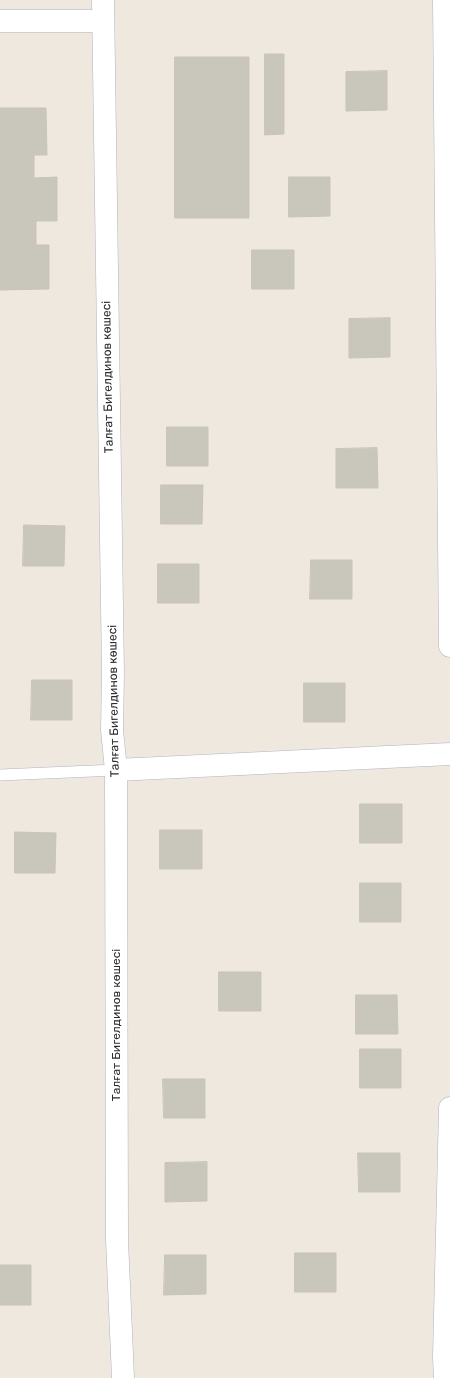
<!DOCTYPE html>
<html>
<head>
<meta charset="utf-8">
<style>
	body { margin:0 }
	canvas { display:block; background:#eee8de }
</style>
</head>
<body>
<canvas width="450" height="1378"></canvas>
<script>
const ctx = document.querySelector('canvas').getContext('2d');
ctx.lineJoin = 'round';
function paint(path, color) {
  ctx.fillStyle = color;
  ctx.fill(path, 'evenodd');
}
function strokePath(path, color, width, dash) {
  ctx.strokeStyle = color;
  ctx.lineWidth = width;
  ctx.lineCap = dash ? 'butt' : 'round';
  ctx.setLineDash(dash || []);
  ctx.stroke(path);
}
function label(font, color, halo, rows, align = 'center') {
  ctx.font = font + ' Rubik,sans-serif';
  ctx.lineWidth = 3.5;
  ctx.setLineDash([]);
  ctx.textBaseline = 'middle';
  ctx.strokeStyle = halo;
  ctx.fillStyle = color;
  for (const [text, x, y, turn = 0] of rows) {
    ctx.save();
    ctx.translate(x, y);
    ctx.rotate((+turn || 0) * Math.PI / 180);
    ctx.textAlign = isNaN(turn) ? turn : align;
    if (halo) ctx.strokeText(text, 0, 0);
    ctx.fillText(text, 0, 0);
    ctx.restore();
  }
}
const building = new Path2D(`
	M265,54H284V134L265,135Z
	M175,57H249V218H175Z
	M387,71V110L346,111V72Z
	M0,108H46L47,155H34V178L57,177V221H36V245H49V289L0,290Z
	M289,177H330V216L289,217Z
	M252,250H294V289H252Z
	M390,318V357L349,358V319Z
	M167,427H208V466H167Z
	M377,448L378,488H336V449Z
	M161,485H203L202,524H161Z
	M24,525L65,526L64,566H23Z
	M311,560H352V599H310Z
	M158,564H199V603H158Z
	M32,680H72V720H31Z
	M304,683H345V722H304Z
	M360,804H402V843H360Z
	M160,830H202V869H160Z
	M15,832L56,833L55,873H15Z
	M360,883H401V922H360Z
	M219,972H261V1011H219Z
	M356,995H397L398,1034H356Z
	M360,1049H401V1088H360Z
	M163,1079H205V1118H164Z
	M358,1153H400V1192H359Z
	M207,1162V1201L165,1202V1163Z
	M295,1253H336V1292H295Z
	M165,1255H206V1294L164,1295Z
	M0,1265H31V1305H0Z`);
paint(building, '#c9c6bc');
strokePath(building, '#cac4b7', 1);
const service = new Path2D(`
	M0,775L116,770`);
const minor = new Path2D(`
	M103,0L113,673L112,730L116,770L117,1240L123,1378
	M444,0L450,646
	M0,21H103
	M116,770L450,754
	M445,1378L444,1357L450,1108`);
strokePath(service, '#b2b3c0', 12);
strokePath(minor, '#b2b3c0', 23);
strokePath(service, '#fff', 11);
strokePath(minor, '#fff', 22);
label('12px', '#2c2c2c', '#fff', [
	["Талғат Бигелдинов көшесі",108,377,-91],
	["Талғат Бигелдинов көшесі",114,701,-91],
	["Талғат Бигелдинов көшесі",117,1025,-90]
]);
</script>
</body>
</html>
